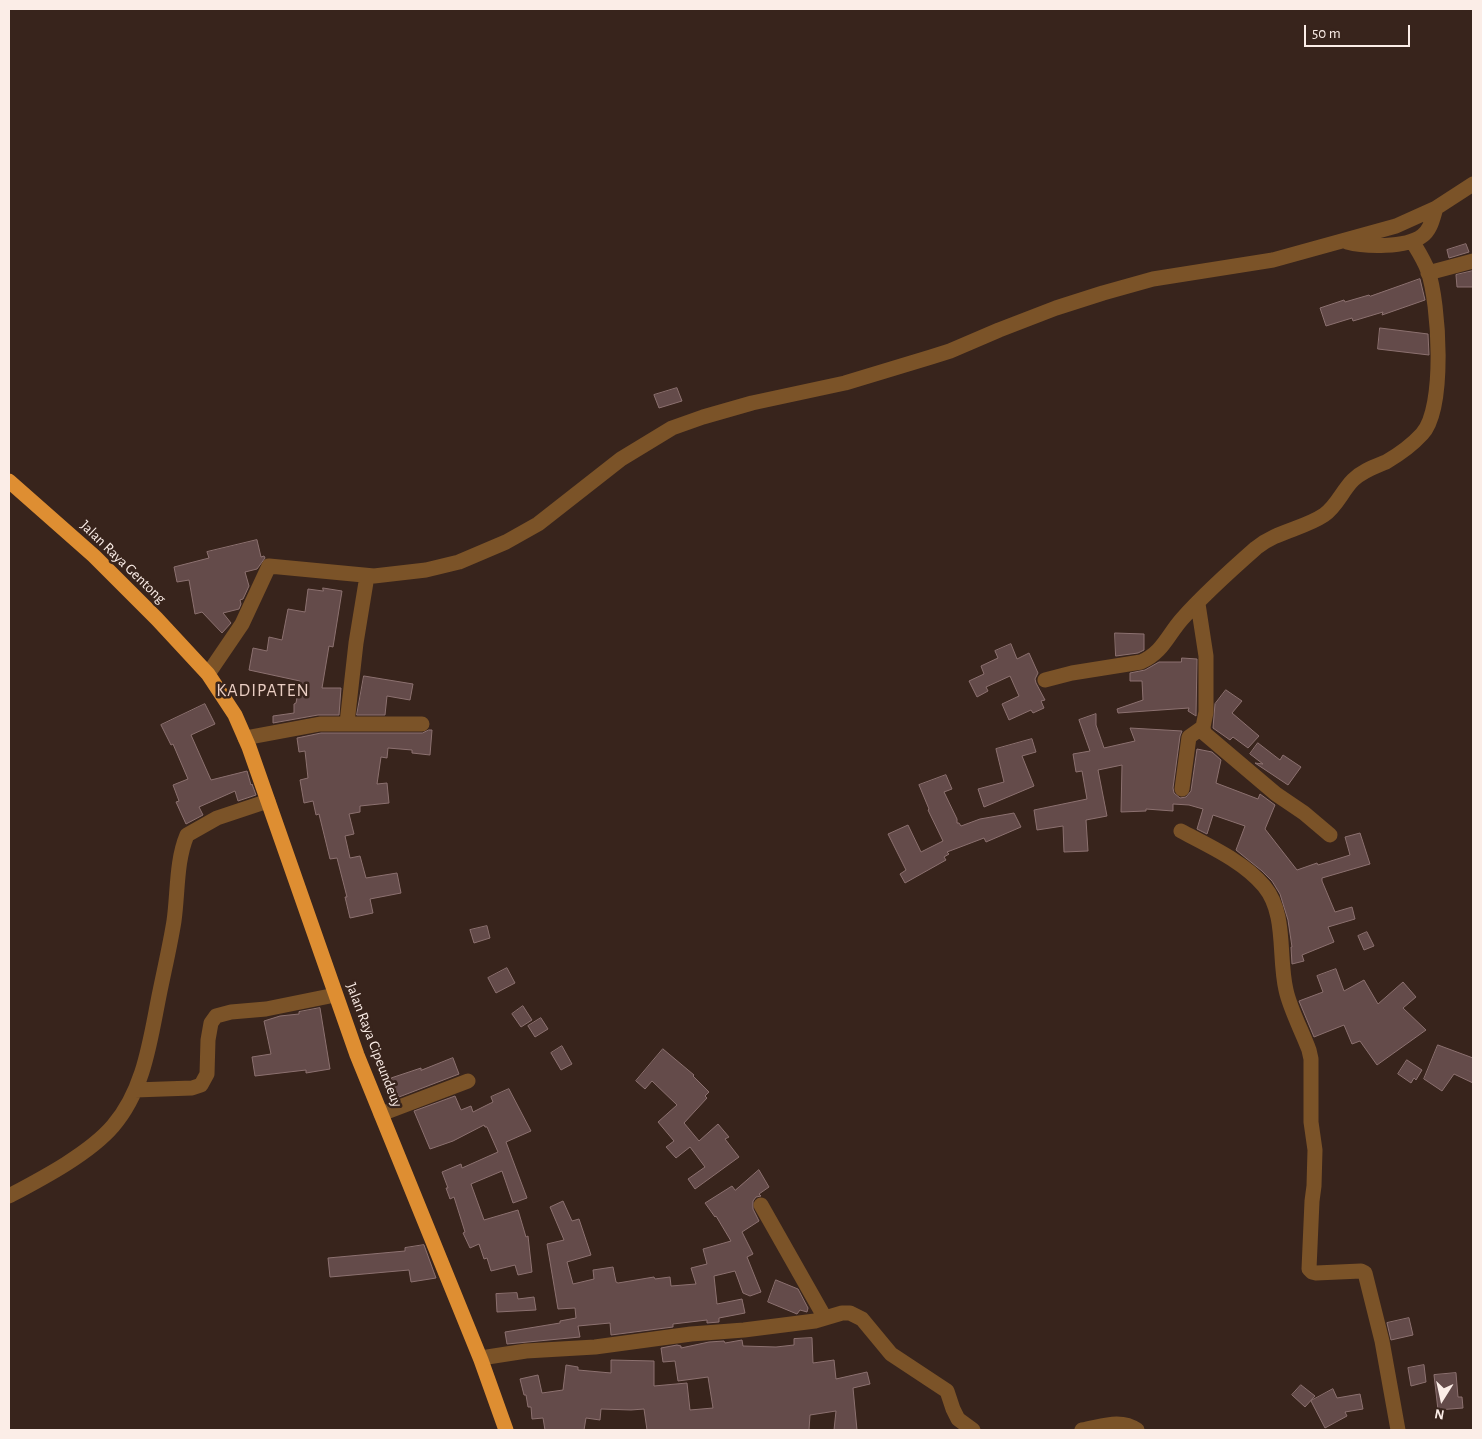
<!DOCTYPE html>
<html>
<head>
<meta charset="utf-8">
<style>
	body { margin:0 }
	#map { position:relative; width:1482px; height:1439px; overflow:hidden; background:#38241c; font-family:"Alegreya Sans",sans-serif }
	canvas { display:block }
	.frame { position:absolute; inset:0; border:10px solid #fbede7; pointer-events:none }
	.north { position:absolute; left:1417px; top:1374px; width:50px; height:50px; -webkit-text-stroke:4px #38241c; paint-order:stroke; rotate:190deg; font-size:14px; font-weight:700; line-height:20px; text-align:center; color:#fbede7 }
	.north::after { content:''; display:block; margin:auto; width:18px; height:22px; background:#fbede7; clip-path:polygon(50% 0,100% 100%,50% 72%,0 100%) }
	.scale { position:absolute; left:1304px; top:25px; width:106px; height:22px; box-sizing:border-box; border:2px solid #fbede7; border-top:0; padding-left:6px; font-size:15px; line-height:18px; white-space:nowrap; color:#fbede7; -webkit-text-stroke:4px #38241c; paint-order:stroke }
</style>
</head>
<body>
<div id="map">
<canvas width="1482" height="1439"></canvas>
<div class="frame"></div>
<div class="north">N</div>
<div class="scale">50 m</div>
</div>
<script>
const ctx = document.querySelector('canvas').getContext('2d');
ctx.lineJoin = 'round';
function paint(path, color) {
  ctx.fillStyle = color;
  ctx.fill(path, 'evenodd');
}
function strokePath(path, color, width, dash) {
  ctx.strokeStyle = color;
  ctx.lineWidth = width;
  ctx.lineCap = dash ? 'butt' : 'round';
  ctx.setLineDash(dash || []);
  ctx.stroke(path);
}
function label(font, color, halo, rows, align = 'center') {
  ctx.font = font + ' "Alegreya Sans",sans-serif';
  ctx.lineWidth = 5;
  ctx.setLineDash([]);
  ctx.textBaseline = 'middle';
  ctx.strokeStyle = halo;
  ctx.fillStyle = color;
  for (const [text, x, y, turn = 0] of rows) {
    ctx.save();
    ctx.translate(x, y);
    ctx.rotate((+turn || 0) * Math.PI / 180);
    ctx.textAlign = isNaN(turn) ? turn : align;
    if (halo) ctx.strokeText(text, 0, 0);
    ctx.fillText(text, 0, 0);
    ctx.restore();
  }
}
const building = new Path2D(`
	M1466,244L1469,252L1449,258L1447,250Z
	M1473,271V287H1457L1456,275Z
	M1420,279L1425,300L1382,315L1383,312L1353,321L1352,318L1326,326L1320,308L1344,300L1345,302L1369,295L1370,296Z
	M1380,328L1428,334L1429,355L1378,349Z
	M677,388L682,401L659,408L654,395Z
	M257,540L261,557L264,556L265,558L257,569L245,572L249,586L243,599L240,600L241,604L239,609L223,613L231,623L222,633L202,612L195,614L189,580L177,582L174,567L209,558L207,552Z
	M323,588L342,591L333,647L329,646L322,688H341L339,715H318L273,723V716L294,713V704L296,703L300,681L249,670L253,648L267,651L269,637L282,640L288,609L305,612L308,589L323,591Z
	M1115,633L1144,634V650L1138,653L1116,656Z
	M1011,644L1017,659L1029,653L1038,673L1035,679L1036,683L1045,700L1041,701L1044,708L1033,713L1031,710L1009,720L1002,704L1019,696L1010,676L986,687L988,691L977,697L969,681L984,674L981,666L998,658L995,651Z
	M1182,658L1197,659L1196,716L1188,711L1189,708L1118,713L1117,709L1143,700L1142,681H1130V673L1145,670L1159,662H1181Z
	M364,676L413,684L410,700L387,696L385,715H357Z
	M1226,690L1242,701L1232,713L1259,736L1248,748L1233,737L1230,740L1213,728L1215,704Z
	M205,704L215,724L191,735L211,780L247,771L251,785L252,784L256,795L238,801L235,791L199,807L203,815L186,824L176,802L179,801L173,785L188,779L173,744L171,745L161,725Z
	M1096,714V725L1104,748L1135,741L1130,728L1182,731L1180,736L1173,788L1174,793L1180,798L1186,797L1191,791L1197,749L1212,752L1221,760L1216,783L1258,799L1260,794L1275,805L1265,829L1297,870L1317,863L1318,865L1350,855L1345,837L1360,833L1370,864L1322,878V881L1335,912L1352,907L1355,919L1328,927L1334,942L1302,955L1304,961L1292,964L1291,947H1292L1288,920L1280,894L1272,881L1262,871L1236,850L1245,826L1213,815L1207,834L1197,829L1203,809L1189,805L1173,804V811L1146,809V811L1121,812L1122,765L1098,770L1107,816L1086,820L1088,851L1064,852L1063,826L1037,830L1034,810L1087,799L1082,771L1076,772L1073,754L1090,751L1079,720Z
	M429,730H432L430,755L412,753V750L388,748L387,758L381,757L377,784L387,783L389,803L360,806V812L349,814L354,834L345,836L350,858L360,856L366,878L397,873L401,893L370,899L373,913L350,918L345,897H347L337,858L330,859L319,814L316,815L313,801L304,803L300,780L308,778L305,751L299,752L297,738L321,733H422Z
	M1032,739L1036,752L1022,756L1034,786L984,807L978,789L1004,782L996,749Z
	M1258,743L1280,760L1283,755L1301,767L1288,785L1255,763L1263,764L1250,754Z
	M946,775L952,789L944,792L957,819V823H959L961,826L980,819L1014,813L1021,827L986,842L984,838L947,852L949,854L944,857L946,860L905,883L900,874L906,870L888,834L908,825L921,852L943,841L928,810L929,809L919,785Z
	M487,926L490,938L474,943L470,930Z
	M1367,932L1374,946L1364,950L1358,936Z
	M507,968L515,983L496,993L488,978Z
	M1336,969L1344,991L1364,980L1378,1004L1403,982L1416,997L1403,1008L1426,1030L1377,1065L1360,1041L1352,1044L1344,1025L1314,1037L1299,1001L1323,992L1317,976Z
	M523,1006L532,1020L521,1027L512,1014Z
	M320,1008L330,1069L306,1073V1070L255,1076L252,1057L271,1054L264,1021L280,1016L299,1014V1012Z
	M541,1018L548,1029L535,1037L528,1026Z
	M1438,1045L1473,1058V1083L1454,1074L1442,1091L1424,1079Z
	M562,1046L572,1064L561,1070L551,1053Z
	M663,1049L694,1075L693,1076L709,1092L705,1096L707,1098L684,1123L699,1141L718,1124L729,1137L725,1139L739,1157L695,1189L688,1179L705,1167L690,1147L676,1158L666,1147L674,1141L658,1122L677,1105L652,1081L645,1089L636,1081Z
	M453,1058L459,1074L399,1097L391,1078L421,1068V1070Z
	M1407,1060L1422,1070L1416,1080L1414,1078L1411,1083L1398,1074Z
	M509,1089L531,1131L506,1142L527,1198L513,1203L502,1171L471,1184L484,1220L518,1210L526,1237L528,1236L532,1272L518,1275L515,1265L491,1271L487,1258L484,1259L479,1244L470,1248L463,1233L465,1232L454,1197L450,1199L446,1188H448L442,1172L461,1164L462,1168L498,1152L487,1127H485L484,1125L453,1141L430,1149L414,1111L455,1096L461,1110L471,1106L473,1112L493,1102L491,1097Z
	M759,1170L769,1187L759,1194L761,1196L756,1197L753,1201V1209L759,1221L742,1232L753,1254L747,1257L761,1292L750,1296L743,1293L735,1271L714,1276L717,1304L742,1299L745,1313L719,1318V1322L707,1323V1320L673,1324V1327L611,1335L610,1323L578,1326L580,1337L507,1344L505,1332L560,1323V1321L576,1318L575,1308L558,1309L547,1244L564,1240L550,1207L563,1201L572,1221L579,1219L591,1255L567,1262L573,1284L594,1279L593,1270L613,1267L616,1282L618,1283L654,1277L655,1279L670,1277L671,1286L696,1284L691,1268L707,1264L703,1249L731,1241L716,1216L715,1217L705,1203L732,1186L735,1190Z
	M424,1245L436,1278L411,1282L409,1270L330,1277L328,1258L405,1251V1248Z
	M776,1280L798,1289L808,1308L807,1312L800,1310L797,1314L768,1302Z
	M517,1293L518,1299L534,1297L536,1310L497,1312L496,1294Z
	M1409,1318L1413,1335L1391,1340L1387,1323Z
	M812,1338L813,1363L834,1360L836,1379L867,1372L870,1384L853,1388L857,1430H834L836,1411L810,1415L809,1430H647L644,1409L631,1410L601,1409L600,1420L586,1418L584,1430H545L543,1418L532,1419L531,1407H528L526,1395H524L520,1379L538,1375L542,1393L563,1390L566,1365L578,1367V1370L611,1373V1360L654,1361V1386L687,1383L690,1410L713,1408L708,1377L678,1381L675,1361L663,1362L661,1348L677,1345L681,1346V1348L709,1342L724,1341L725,1343L742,1340L743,1346L776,1347L794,1345V1339Z
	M1424,1365L1426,1382L1411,1386L1408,1368Z
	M1456,1373L1458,1397H1462L1463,1408L1438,1410L1434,1375Z
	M1301,1385L1315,1396L1305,1407L1292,1395Z
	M1333,1389L1337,1398L1360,1394L1363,1409L1345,1412L1347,1416L1325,1428L1311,1401Z`);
paint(building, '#644b4a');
strokePath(building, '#8c7170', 1);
strokePath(new Path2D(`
	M1347,242C1365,247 1406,248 1422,236C1431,230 1433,217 1436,208
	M1428,273L1473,261
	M1198,604L1206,656V712L1203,727L1204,733L1276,794L1304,813L1330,835
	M208,674L242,624L269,566L374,576L426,570L459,562L506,542L538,524L621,459L672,428L703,417L752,403L845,383L931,357L950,351L999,330L1056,308L1103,293L1153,279L1273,260L1396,226L1436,208L1473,184
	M1045,680L1072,673L1141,662C1163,652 1167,636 1182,619C1204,594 1231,570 1256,548C1277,531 1303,529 1324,515C1337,506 1342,491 1353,480C1362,471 1374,467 1386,462C1398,455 1412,445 1422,434C1446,408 1439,303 1428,271C1424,260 1418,251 1412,241
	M347,723L356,643L367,576
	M245,738L320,724H422
	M1182,789L1189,737L1203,727
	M1181,831C1209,846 1243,861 1264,886C1287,914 1278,956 1286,990C1290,1009 1302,1031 1309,1050L1311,1059V1122L1315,1150L1314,1186L1312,1201L1309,1269L1312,1272L1316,1273L1361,1271L1365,1273L1382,1341L1398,1430
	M135,1090L192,1088L201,1085L207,1074L208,1040L211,1023L216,1016L231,1012L266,1009L335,995
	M381,1114L468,1081
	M9,1196C41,1179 89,1154 113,1126C144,1090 150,1041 159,996C164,971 170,946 174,921C178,893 176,861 187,835L217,818L268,801
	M761,1205L825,1318
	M481,1358L526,1351L595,1347L691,1334L744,1330L815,1321L842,1313H850L862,1319L891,1354L947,1391L953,1409L958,1419L973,1430
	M1082,1430C1101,1427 1120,1418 1137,1430`), '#7b5328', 15);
strokePath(new Path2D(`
	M9,481L94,556L157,619L208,674L235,715L249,747L357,1055L481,1360L506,1430`), '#de8e32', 15);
label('15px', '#fbede7', '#38241c', [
	["Jalan Raya Gentong",123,562,44],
	["Jalan Raya Cipeundeuy",374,1045,69]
]);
ctx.letterSpacing = '1px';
label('18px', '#eacec3', '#38241c', [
	["KADIPATEN",263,691]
]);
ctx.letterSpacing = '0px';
</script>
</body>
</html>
